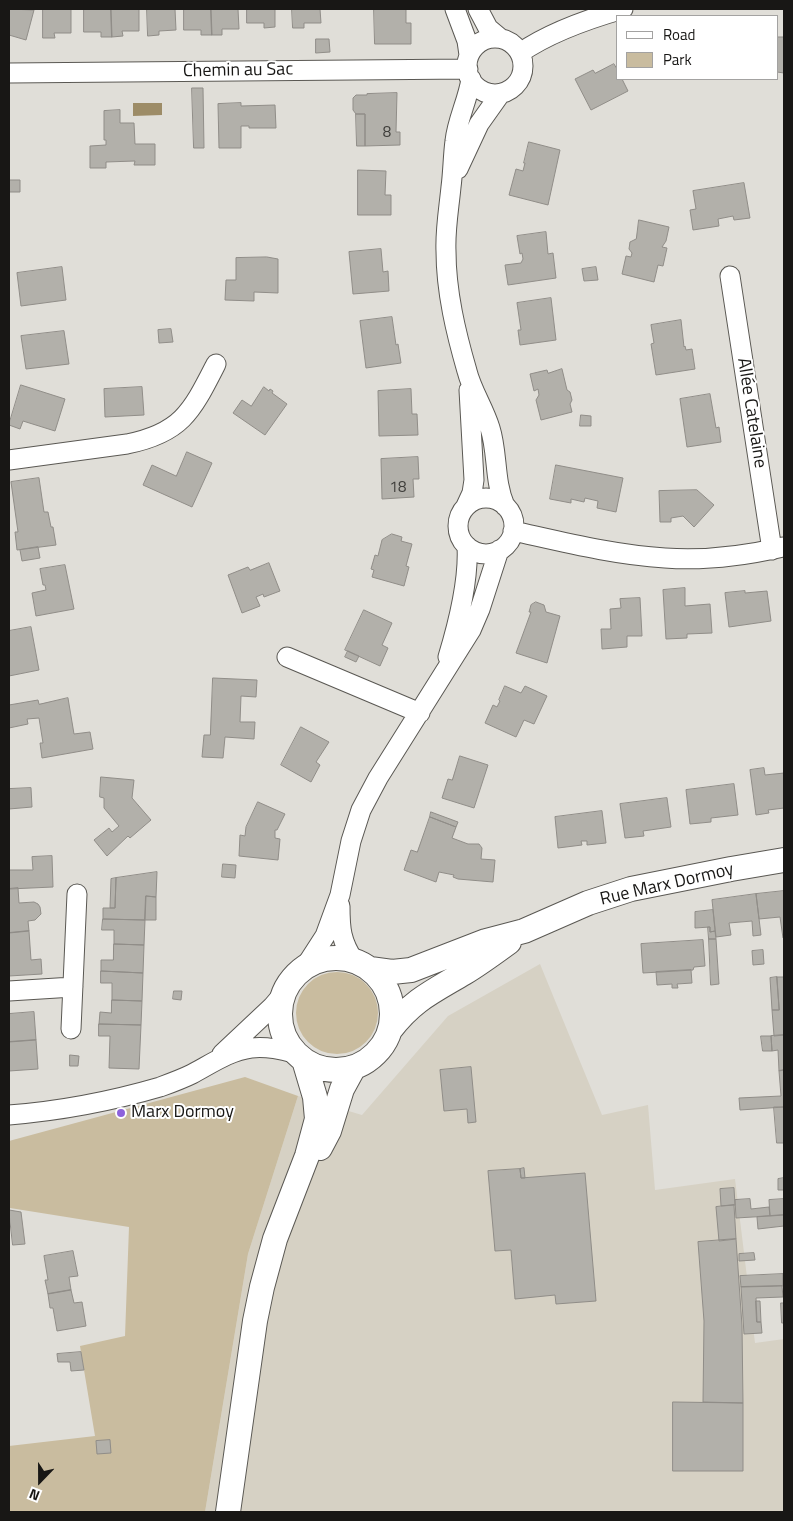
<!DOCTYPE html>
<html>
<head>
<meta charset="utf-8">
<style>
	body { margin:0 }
	#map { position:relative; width:793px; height:1521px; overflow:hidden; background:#e0ded8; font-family:"Titillium Web",sans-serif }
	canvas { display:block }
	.frame { position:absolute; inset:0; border:10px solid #181715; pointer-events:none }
	.legend { position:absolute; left:616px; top:15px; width:162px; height:65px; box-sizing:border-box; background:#fff; border:1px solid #a3a2a1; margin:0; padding:6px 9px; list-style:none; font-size:15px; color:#181715 }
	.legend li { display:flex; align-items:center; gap:10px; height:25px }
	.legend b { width:25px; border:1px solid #a3a2a1 }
	.north { position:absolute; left:15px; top:1456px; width:50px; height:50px; -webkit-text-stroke:4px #fff; paint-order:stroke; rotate:202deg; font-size:14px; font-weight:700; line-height:20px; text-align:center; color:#181715 }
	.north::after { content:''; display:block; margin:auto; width:18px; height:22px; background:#181715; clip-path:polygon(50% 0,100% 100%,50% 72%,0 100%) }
</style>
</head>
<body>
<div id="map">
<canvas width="793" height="1521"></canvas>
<div class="frame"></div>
<ul class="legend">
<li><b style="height:6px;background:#fff"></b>Road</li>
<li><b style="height:14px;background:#c9bc9f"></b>Park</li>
</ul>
<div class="north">N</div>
</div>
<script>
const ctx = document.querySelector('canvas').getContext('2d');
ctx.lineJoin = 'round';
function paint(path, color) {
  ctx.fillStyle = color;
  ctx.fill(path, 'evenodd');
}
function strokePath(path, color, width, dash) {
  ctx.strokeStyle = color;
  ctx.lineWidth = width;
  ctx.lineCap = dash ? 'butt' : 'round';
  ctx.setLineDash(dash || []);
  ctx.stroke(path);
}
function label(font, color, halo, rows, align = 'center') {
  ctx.font = font + ' "Titillium Web",sans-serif';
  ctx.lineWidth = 4;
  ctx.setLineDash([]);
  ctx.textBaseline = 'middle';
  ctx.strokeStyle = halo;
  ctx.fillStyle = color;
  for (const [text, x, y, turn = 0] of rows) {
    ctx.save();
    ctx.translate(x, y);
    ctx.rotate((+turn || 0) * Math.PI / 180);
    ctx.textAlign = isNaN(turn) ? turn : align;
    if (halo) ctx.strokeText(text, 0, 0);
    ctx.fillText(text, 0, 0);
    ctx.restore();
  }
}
paint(new Path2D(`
	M540,964L602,1115L648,1105L655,1190L735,1179L755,1343L784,1339V1512H205L248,1254L298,1096L362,1115L448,1016Z`), '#d6d1c4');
paint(new Path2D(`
	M296 1013a41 41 0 1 1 82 0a41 41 0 1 1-82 0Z
	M245,1077L298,1096L248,1254L205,1512H9V1446L95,1436L80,1346L125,1336L129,1227L10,1208L9,1141Z`), '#c9bc9f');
paint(new Path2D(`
	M133,103H162V115L133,116Z`), '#9d8c67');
const building = new Path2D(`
	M9,9L34,10L26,40L9,35Z
	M43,9H71V33H54L55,38H43Z
	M84,9H111L112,37H101V32H84Z
	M111,9H139V31H122L123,36L112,37Z
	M147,9H175L176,30L159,31V35L148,36Z
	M184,9H211L212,35H201V30H184Z
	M211,9H238L239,29H222V35H212Z
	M247,9H275V27L264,28V23H247Z
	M292,9H320L321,23H304V28H293Z
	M374,9H406V23H411V44H375Z
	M777,37H784V73L777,72Z
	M316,39H329L330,52L316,53Z
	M614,64L617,69V79H622L628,91L591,110L575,79L593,70L595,73Z
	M192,88H203L204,148H194Z
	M397,93L396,132H400V145L365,146V114H356L353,110V98L356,95H367V94Z
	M241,103V106L275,105L276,128H249V126H241V148H219L218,104Z
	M120,110V123H134L135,144H155V165H134L135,161L106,162V168H90V146L106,145V140H104V111Z
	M356,114H365V146H357Z
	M529,142L560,150L548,205L509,195L516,169L523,171L525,163H524Z
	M358,170L386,171L385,195H391V215H358Z
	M9,180H20V192H9Z
	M744,183L750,218L734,220L733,216L718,219L719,226L693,230L690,210L696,209L693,191Z
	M639,220L669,227L666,241L662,247L667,248L663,266L658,265L654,282L622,274L626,256L631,257L632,253L629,249L630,242L636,239Z
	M546,232L548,254L553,253L556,278L508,285L505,265L521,263L523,259L522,253L520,254L517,236Z
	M381,249L383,272L388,271L389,291L353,294L349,252Z
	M267,257L278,259V293L254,292V301L225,300L226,280H236V258Z
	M62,267L66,300L21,306L17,273Z
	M596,267L598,280L584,281L582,269Z
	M551,298L556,340L520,345L518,330H521L517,303Z
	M392,317L396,345L398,344L401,363L366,368L360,321Z
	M681,320L684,347L685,346L686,350L692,349L695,369L656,375L651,344L654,343L651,325Z
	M171,329L173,342L159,343L158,330Z
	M64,331L69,364L26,369L21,336Z
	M562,369L567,390L570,392L572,400L570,404L572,412L541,420L536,400L539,395L538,389L534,391L530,374L547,370L548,373Z
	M21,385L65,399L55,431L23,421L20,429L9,425Z
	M142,387L144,415L105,417L104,389Z
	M264,387L269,391L270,389L273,391L272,393L287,404L265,435L233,413L242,400L251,406Z
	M411,389L412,414H417L418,435L379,436L378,391Z
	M710,394L716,428L719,427L721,442L687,447L680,399Z
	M581,415L591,416V426H580Z
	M187,452L212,463L192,507L143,485L152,465L176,476Z
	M418,457L419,479H413L414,497L382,499L381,459Z
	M556,465L623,478L616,512L597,508L598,501L585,498L584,502L571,499V503L550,499Z
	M39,478L44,512H48L51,527H53L56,545L17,550L15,532H18L11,482Z
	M697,490L714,505L694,527L683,516L671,518V522H660L659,491Z
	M392,534L402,537L401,541L412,544L406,566L409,567L404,586L372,577L374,570L371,569L375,555L378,556L382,540Z
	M38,547L40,558L22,561L20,550Z
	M269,563L280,591L264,597L263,594L256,597L260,606L242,613L228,575L248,567L250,570Z
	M65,565L74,609L36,616L32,593L46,590L45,585H43L40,569Z
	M685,588V606L710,604L712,633L687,634V638L666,639L663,590Z
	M745,591V593L767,591L771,621L729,627L725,593Z
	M640,598L642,636H627V647L602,649L601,629H611L610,609L621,608L620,599Z
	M536,602L544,605L546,612L560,616L547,663L516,653L531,612H529L531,605Z
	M364,610L392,623L382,645L388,648L380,666L345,650Z
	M31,627L39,670L9,676V631Z
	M348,651L359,656L356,662L345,657Z
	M213,678L257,680L256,697L241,696L240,722H255L254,739L225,737L223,758L202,757L204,735H210Z
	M505,686L521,693L525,686L547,696L534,724L524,720L516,737L485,723L493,705L497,707L500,701L499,700Z
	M68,698L74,734L90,732L93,749L42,758L40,743H43L39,718L27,719L28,724L9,728V705L38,700L39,704Z
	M301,727L329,742L316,762L320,765L311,782L281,765Z
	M460,756L488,765L474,808L442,798L448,779L452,780Z
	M764,768L765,775L784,773V808L768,810L769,813L756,815L750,770Z
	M101,777L134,780L132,798L151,820L130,838L128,836L107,856L94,840L109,828L112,832L119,826L104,808V798L100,797Z
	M734,784L738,815L711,818V822L690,824L686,790Z
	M31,788L32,807L9,809V789Z
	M667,798L671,827L643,831L644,836L625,838L620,804Z
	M258,802L285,814L277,830H275V838L280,839L278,860L239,856L240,835L245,836L246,827Z
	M602,811L606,843L587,845V841H581L582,845L558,848L555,817Z
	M431,812L458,822L456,827L430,817Z
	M430,817L456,827L452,838L468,844H479L482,848L481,859L495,860L493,882L458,879L453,877L454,875L439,872L436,882L404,870L411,850L417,852Z
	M52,856L53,887L9,889V870H33L32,857Z
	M223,864L236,865L235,878L222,877Z
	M157,872L156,897L146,896L145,920L103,919V908H115L116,878Z
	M116,878L115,908H110L111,879Z
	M18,888L19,903L34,902L38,904L40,907L41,914L35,920L28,921L29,931L9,933V889Z
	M784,891V938H783L780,917L759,919L756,894Z
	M756,894L761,935L753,936L752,921L729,923L731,935L716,937L712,900Z
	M146,896L156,897V920H145Z
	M713,910L715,931L710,932V927L695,928V912Z
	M103,919L145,920L144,945L114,944V930H102Z
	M708,927H710V932L715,931L716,939H709Z
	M29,931L31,960L41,959L42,974L9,976V933Z
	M709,939H716L719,984L711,985Z
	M703,940L705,966L694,967L693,970L643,973L641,944Z
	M114,944L144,945L143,973L101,971V960H113Z
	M763,950L764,964L753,965L752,951Z
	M691,970L692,983L677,984L678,988H672V984L657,985L656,972Z
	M101,971L143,973L142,1001L112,1000V983H101Z
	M777,977H784V1035L774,1036L772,1010H779Z
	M777,977L779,1010H772L770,978Z
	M174,991H182L181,1000L173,999Z
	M112,1000L142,1001L141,1025L99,1024L100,1012L111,1013Z
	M34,1012L36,1040L9,1042V1014Z
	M99,1024L141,1025L139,1069L109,1068L110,1036H99Z
	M784,1035V1070L779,1071L778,1050L772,1051L771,1036Z
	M761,1036H771L772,1051H763Z
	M36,1040L38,1069L9,1071V1042Z
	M70,1055L79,1056L78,1066H70Z
	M471,1067L476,1122L468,1123L467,1109L444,1111L440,1070Z
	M784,1070V1107L740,1110L739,1098L781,1096L779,1071Z
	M774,1107H784V1143H777Z
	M524,1168L525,1178H521L520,1169Z
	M520,1169L521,1178L585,1173L596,1301L556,1304L555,1295L515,1299L511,1250L495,1251L488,1171Z
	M784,1178V1190H778V1179Z
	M734,1188L735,1205L721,1206L720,1189Z
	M750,1199L751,1209L769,1207L770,1216L736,1218L735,1200Z
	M784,1199V1215L770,1216L769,1200Z
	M734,1205L736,1239L719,1241L716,1207Z
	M9,1210L21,1212L25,1244L13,1245Z
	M784,1215V1226L758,1229L757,1217Z
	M736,1239L742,1326L743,1403L703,1402L704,1321L698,1242Z
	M73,1251L78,1276L69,1277L71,1290L48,1294L45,1280H48L44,1256Z
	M754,1253L755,1260L739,1261V1254Z
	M783,1274V1286L741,1287L740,1276Z
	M782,1286L783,1297L756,1298L757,1322H761L762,1333L744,1334L741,1287Z
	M71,1290L74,1303L82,1302L86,1326L57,1331L53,1308H50L48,1294Z
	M756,1301H760L761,1322H757Z
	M781,1303H784V1323H782Z
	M81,1352L84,1370L71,1371L70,1362H58L57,1354Z
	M673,1402L743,1403V1471H673Z
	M110,1440L111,1453L97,1454L96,1441Z`);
paint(building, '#b2b0aa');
strokePath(building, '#908d88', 1);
const minor = new Path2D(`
	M455,9L467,41L469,55
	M478,9L488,28L500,38
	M467 66a28 28 0 1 1 56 0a28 28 0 1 1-56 0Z
	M520,53C550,32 588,19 623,9
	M9,73L468,69
	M471,79C468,100 457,120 455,141C453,156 453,172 451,187C449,208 445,230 446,251C446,292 456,333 467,371C472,391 484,408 490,428C498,453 494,481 505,506
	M458,169L479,124L501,93
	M730,276L772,550
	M9,460L127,444C182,433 192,411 216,364
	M458 526a28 28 0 1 1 56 0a28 28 0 1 1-56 0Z
	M466,506L472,493L474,480L469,390
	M513,531C563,542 614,555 665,558C705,561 744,556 783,547
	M287,657L420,713
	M448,657C458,624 469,580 467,546
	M340,906C340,929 341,941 354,961
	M305,967L325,936L340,895L351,841L361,810L378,778L471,630L480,609L499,550
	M9,991L73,987
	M71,1029L77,894
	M222,1054L272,1007L284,993
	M9,1115C59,1111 112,1101 160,1087C171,1083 182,1079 192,1074C211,1064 229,1051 251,1048C267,1046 282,1050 297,1054`);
const tertiary = new Path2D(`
	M280 1014a56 56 0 1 1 112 0a56 56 0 1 1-112 0Z
	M370,969L392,972L411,970L486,941L524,931L588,903L631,889L731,869L784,860
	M390,1030C413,1000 432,992 464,973C479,964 494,953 509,942
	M320,1148L329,1131L342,1089L354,1067
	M228,1512L255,1321L262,1287L275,1239L307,1156L317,1119L315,1097L304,1060`);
strokePath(minor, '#5a5853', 21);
strokePath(tertiary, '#5a5853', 26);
strokePath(minor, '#fff', 19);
strokePath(tertiary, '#fff', 24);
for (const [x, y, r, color] of [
	[121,1113,5,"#8d62dc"]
]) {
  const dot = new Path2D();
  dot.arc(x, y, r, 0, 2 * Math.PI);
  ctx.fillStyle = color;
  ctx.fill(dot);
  strokePath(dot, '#fff', 2);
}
label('15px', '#3e3d3a', null, [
	["8",387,133],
	["18",398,488]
]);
label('18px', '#181715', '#fff', [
	["Chemin au Sac",238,71,-1],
	["Allée Catelaine",751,413,81],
	["Rue Marx Dormoy",667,885,-13]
]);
label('18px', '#181715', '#fff', [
	["Marx Dormoy",131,1113]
], 'left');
</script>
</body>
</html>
